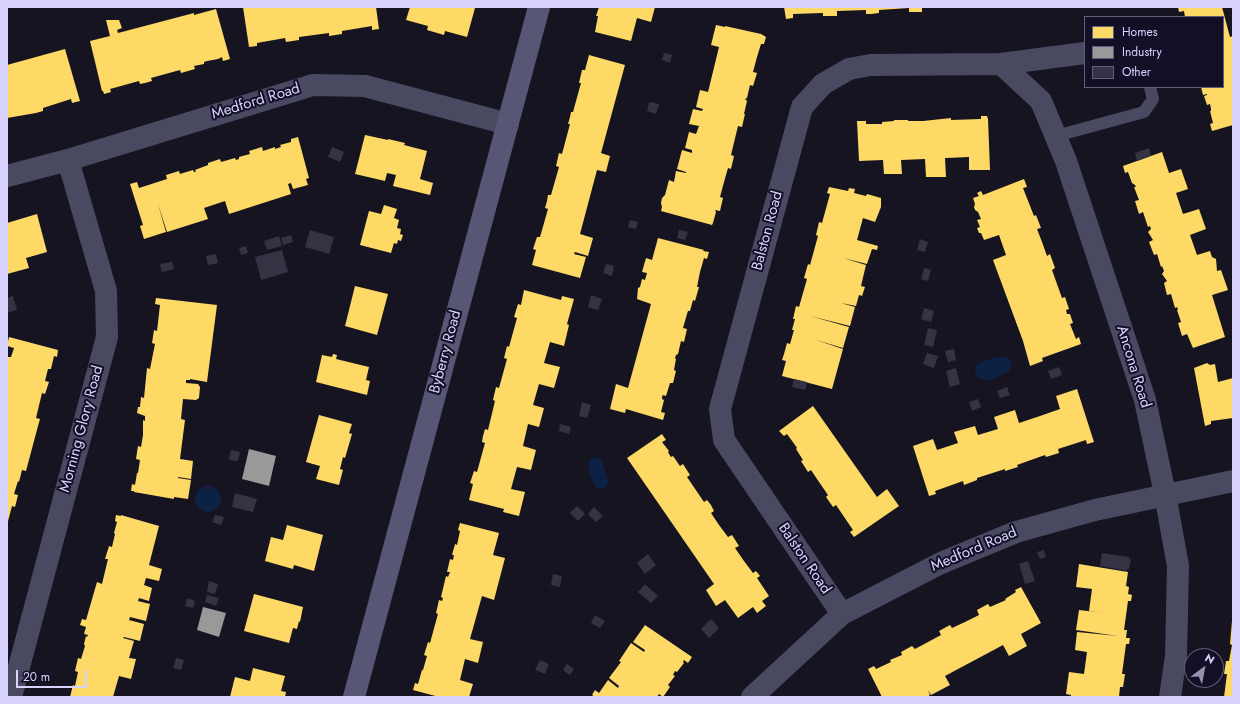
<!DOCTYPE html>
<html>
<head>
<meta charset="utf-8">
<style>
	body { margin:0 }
	#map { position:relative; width:1240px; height:704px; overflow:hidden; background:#161421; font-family:Jost,sans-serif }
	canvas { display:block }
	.frame { position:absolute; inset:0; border:8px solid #d9d4ff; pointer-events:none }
	.legend { position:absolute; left:1084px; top:16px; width:140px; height:72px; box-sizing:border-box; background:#130f26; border:1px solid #625e7d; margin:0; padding:5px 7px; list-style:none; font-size:12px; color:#d9d4ff }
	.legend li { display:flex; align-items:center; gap:8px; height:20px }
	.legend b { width:20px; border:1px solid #625e7d }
	.north { position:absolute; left:1184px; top:648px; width:40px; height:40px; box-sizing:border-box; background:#130f26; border:1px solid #625e7d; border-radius:50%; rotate:32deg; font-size:11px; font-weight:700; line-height:16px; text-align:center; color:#d9d4ff }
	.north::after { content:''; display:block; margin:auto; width:14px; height:18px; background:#9591b1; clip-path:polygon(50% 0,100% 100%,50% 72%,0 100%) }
	.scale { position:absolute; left:16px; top:670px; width:71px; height:18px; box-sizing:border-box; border:2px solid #d9d4ff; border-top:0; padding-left:5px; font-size:12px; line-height:14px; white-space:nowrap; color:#d9d4ff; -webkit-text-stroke:3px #130f26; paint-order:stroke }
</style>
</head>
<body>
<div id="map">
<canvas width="1240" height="704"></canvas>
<div class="frame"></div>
<ul class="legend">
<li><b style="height:11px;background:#ffd966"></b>Homes</li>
<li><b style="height:11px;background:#999"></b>Industry</li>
<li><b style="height:11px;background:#343243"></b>Other</li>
</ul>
<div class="north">N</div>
<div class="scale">20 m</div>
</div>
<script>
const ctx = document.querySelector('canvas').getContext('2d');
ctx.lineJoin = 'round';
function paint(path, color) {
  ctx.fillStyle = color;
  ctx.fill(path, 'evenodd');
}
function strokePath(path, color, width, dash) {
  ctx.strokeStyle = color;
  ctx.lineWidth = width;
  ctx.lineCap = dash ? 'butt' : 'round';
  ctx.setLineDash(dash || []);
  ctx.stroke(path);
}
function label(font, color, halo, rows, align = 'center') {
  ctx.font = font + ' Jost,sans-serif';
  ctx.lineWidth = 4;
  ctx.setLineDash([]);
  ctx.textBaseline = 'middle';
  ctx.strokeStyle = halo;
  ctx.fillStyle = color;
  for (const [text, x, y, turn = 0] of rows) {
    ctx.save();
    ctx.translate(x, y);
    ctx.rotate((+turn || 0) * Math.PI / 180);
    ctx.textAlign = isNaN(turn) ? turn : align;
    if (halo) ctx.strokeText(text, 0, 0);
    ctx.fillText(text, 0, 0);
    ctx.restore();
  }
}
paint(new Path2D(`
	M1001,356L1009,358L1012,366L1008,372C1001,375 991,381 984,380C980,380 978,377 976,374C970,361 993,359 1001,356Z
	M595,457L601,459L608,481V484L603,489H599C592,485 587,469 589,461Z
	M195 499a13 13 0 1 1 26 0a13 13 0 1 1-26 0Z`), '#0d2144');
paint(new Path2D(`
	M243,7H376L379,29L372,30V26L342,31V34L329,36V33L299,37V40L286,42L285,38L257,43V46L249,47Z
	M410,7H473L475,8L467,37L445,31L444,35L427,30L428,26L406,20Z
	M599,7H655L651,22L637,18L631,41L595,32L598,16H596Z
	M784,7H922V12H909V8L879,10V13L871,14H866V10L837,11V16H823V13L793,14V18L786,19Z
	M1178,7H1222L1230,37L1233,36V125L1212,131L1210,124L1213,123L1210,111H1211V109L1210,104L1207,105L1204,96L1207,95V94L1203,95L1201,87H1223V17H1185L1184,11L1179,12Z
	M216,9L230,59L223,61L222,57L218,59L207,61L204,62V64L194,66L195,69L181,73L180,70L151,78L152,81L145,83L140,84L139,81L110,89L111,92L104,94L103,91H102L90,41L110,36L106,20H119L122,28L117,30L118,33L194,13V15Z
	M716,25L725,27V26L761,34L766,37L764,44H761L757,57L753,72L757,73L753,86L750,85L747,98L745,99L747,101L744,114H745L742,127L738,126L731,155L734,156L731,169L728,168L724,182L720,197L723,198L720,211L715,210L716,212L713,223L712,225L661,211L662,207L661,203L662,198L665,195L669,180L674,182L676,171L686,173V172L677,169L682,150L692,153V150L685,148L689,132L696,134L699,126L689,124L693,109L702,111L703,109L696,107L700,90L708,92L719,47L711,45Z
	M65,49L80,101L72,103L71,99L43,108V111L36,113L7,118V65Z
	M589,55L625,65L601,153L610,156L606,172L597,170L580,234L593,238L588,256L575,252L574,254L586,257L580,278L532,265L536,250L533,249L537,237H540L548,209L545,208L547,201L548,195H551L559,167L556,166L559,153L562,154L570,124H568L570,117L571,112H573L581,83H579L582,70H585Z
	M981,116H987L988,119L990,170H969V157L946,158H945L946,177H926L925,159L901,160L902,174H884L883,160L859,161L857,121H866V124H882V122L894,121V120H908V121H923L951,118V120L981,119Z
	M365,135L388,140V139L405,143L404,145L427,151L420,179L433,183L430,195L393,186L396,175L387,173L385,181L355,174Z
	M298,137L309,178L306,179L308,185L293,189L291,183L288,184L291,194L229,214L225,201L204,208L208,219L167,232L158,204L166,232L144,239L140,226L143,225L130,184L137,182L139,188L167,179L166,175L179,171L180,174L193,170L194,172H196L195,170L208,165V163L220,159L221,162L235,158L236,160L239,159V157L250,154L249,151L262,147L263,151L275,147V149L281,147L280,145L291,142V139Z
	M1162,152L1169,173L1181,169L1188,189L1176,193L1183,214L1199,209L1206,229L1190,235L1197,255L1210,251L1212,257L1216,259L1217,271L1221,270L1228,290L1212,295L1225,337L1193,348L1187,334L1182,336L1178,323L1181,322L1177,310H1178L1177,307L1175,308L1171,294L1167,295L1164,283L1167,281L1162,274L1164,271L1162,266L1161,267L1157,254L1154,255L1149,242L1153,240L1148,232L1151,229L1150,226L1148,227L1143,212L1139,214L1135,201L1139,200L1134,187H1136L1135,185L1132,183L1128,172L1125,173L1123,166Z
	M1024,179L1027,187L1023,188L1034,216L1036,215L1041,228L1037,229L1042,242L1047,256L1050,254L1055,268L1052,270L1062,298L1065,297L1069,309L1066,310L1067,314H1070L1073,323L1070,324L1076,339L1079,337L1081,344L1042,358L1043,361L1030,366L1023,341L993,260L1006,255L999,235L984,240L981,233H979L977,228L980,227L977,220L981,219L978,212L975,210L974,207L975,204L973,198L979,196L977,193L981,191L983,195Z
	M829,187L848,191L849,188L855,189L854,193L866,196L867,194L881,198V207L875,222L863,218L857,240L878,246L877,250L872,249L867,264L843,258L866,265L861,286L865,287L862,296L859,295L856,306L841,303L855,307L850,326L810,316L849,327L843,348L816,340L843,349L832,389L782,376L786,361L782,360L784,354L787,343L790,344L794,330H792L795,319H793L796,306L799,307L807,279L804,278L808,264L810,265L818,236L816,235L819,222L822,223L830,194L827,193Z
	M384,205L397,209L394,218L399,220L397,228L401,229L400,234L403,235L401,241L398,240L397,244L394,243L391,253L360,245L369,211L381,214Z
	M37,214L47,252L26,258L29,268L7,274V223Z
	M658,238L704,250L703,251L709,252L707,259L704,258L700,272L697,287H699L695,301L693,300L690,311H688L687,314L683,328L687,329L684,342L681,341L678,354L676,355L675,358L676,359L674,370L676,371L673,383H670L666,396L663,395L662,397V399L664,400L661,412L665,413L663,420L626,409L625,413L610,409L616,384L628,388L651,304L637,299L638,288L640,287L642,279L645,280L647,273L642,272L646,258L652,260Z
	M355,286L388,294L377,335L345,326Z
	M524,290L561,300L562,296L574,299L567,324L569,325L564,346L550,342L544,363L560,367L554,388L539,384L533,405L544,408L539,427L528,424L523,446L536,450L531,470L517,467L511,489L525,492L519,516L503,512L504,509L469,500L473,484L470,483L474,471L477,472L485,443L482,442L483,436L485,429L488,430L495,401L493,400L496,387L499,388L507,359L504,358L507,346L509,347L517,318L514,317L518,304L521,305Z
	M156,298L217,305L207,382L190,379V380H186V383L198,384L200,387L199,398L196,400L183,399L181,419L185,420L180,459L193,461L191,479L178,477V478L191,480L188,499L174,497V499L134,492V491H131L132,484L135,485L137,473H138L140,460L136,459L138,446L141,447L143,435V420L145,421V416L137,413L138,407H140L141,397L144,398L147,368L150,369L155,344L152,343L154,330L157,331L160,305L155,304Z
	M9,337L58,350L57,357L54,356L51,369H48L45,381L49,382L45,394L42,393L36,418L40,419L38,426L26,471L22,470L19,482L18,481L14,494L18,495L15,507L12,506L7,525V357H11L14,348L7,346Z
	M333,354L337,355L336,359L369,367L366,380L370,381L367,395L316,382L322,355L332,357Z
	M1207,363L1210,365L1215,364L1218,382L1233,378V418L1211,421V424L1205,426L1194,368Z
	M1077,389L1094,442L1087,444L1086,440L1058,449L1059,453L1046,457L1045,455L1017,465L1018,467L1005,471V469L977,478V480L964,485L963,481L935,491L936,494L929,496L913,446L933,439L937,450L958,443L954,432L975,426L978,435L998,429L994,417L1015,410L1019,423L1040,416L1060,409L1056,396Z
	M813,406L877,497L887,489L899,506L854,537L850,532L853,530L836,505L833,507L826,497L828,495L819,482L811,470L808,472L801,461L803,460L796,449L797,448L795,445L787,434L784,436L779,431Z
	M319,415L352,424L349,433L352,434L345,458L343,457L340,469L343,470L339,485L316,479L320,466L306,462Z
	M662,434L666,440L662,442L669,451L668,452L669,454L671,457L673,456L680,466L683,464L690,475L687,477L704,502L707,500L711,505L714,511L711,513L719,525L728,537L732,535L739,546L735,548L744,561L753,573L756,571L760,576L757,578L769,596L762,601L766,606L757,613L753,607L738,618L725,600L716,606L706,590L714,584L627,458Z
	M116,515L121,516V515L159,526L149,565L162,569L159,581L146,578L144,585L152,588L149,601L139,598L138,601L150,604L146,621L130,617L129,620L144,624L140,641L124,637L123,638L134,641L129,658L136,659L131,679L119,676L113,697H70L73,685L75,686L78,672L75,671L78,658L81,659L85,646L84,644L86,636L87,637L88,635L84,634L86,627L80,625L82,619L86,620L97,582L102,584L108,559H105L109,546L112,547L115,534L114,533L117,522L115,521Z
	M460,523L499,533L493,555L505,558L494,600L482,596L470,639L483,642L478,663L465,659L460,680L473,684L469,697H439L413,690L415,683L418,684L422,670H423L427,656L424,655L428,642L430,643L438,614L436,613L439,600L442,601L443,598L441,597L446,576L448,577L450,572H447L450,559L453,560L454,555H452L455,544L457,545L460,531L458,530Z
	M287,525L323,535L314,571L294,565L293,569L265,561L271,537L283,540Z
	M1079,564L1128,572L1126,586L1129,587L1128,594L1132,595L1131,601H1128L1124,630H1127L1126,638H1130L1129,644H1126L1122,674H1125L1124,681L1123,687H1120L1119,697H1071V695L1066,694L1069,672L1084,674L1087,652L1075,650L1077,632L1118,636L1076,630L1079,610L1105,613L1089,611L1092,589L1076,587Z
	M1021,587L1041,623L1021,634L1027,646L1009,656L1003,645L945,676L950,685L931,695L928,690L930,695L927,697H908L907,696L905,697H882L868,669L874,666L876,669L891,662L890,660L902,655L901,652L912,646L915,649L941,635L939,631L950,625L952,628L965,622L979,615L977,610L988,604L990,607L1006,600L1005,599L1016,592L1015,590Z
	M254,594L303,607L300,622L299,621L297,629L293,628L289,643L244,631Z
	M1232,621H1233V697H1224L1227,674H1224L1226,661H1229L1232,645L1230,644Z
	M645,625L692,657L688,663L684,660L683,662L684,663L677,672L675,671L673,675L675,676L668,685L670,687L663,697L659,694L657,697H595L592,695L595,690L599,693L608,680L618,688L619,686L609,678L621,662L619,661L631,643L644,652L645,650L633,642Z
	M253,668L285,676L281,691L286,692L285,697H230L235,677L250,681Z`), '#ffd966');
paint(new Path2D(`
	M249,449L276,456L269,486L242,479Z
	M203,607L226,613L219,637L197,630Z`), '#999');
paint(new Path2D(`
	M664,53L672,55L670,63L662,60Z
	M649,102L659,104L656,114L647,111Z
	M332,147L344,152L340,162L328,157Z
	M1149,148L1151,156L1137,161L1135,153Z
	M630,220L638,222L636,229L628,227Z
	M310,230L334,237L329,254L305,247Z
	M679,230L688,232L685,240L677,238Z
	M291,235L293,242L283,245L281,238Z
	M279,236L282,246L267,250L264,241Z
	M920,239L928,242L925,252L917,250Z
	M246,246L248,253L241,255L239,248Z
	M282,250L288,272L261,280L255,257Z
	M216,254L218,263L208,265L206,256Z
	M172,262L174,269L162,272L160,264Z
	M606,264L614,266L612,276L603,273Z
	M924,268L931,270L928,281L921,279Z
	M591,295L602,299L598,310L588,307Z
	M13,296L17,310L7,313V298Z
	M924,308L934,311L931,322L921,319Z
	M928,328L937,330L933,347L924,345Z
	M954,349L956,360L948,362L945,351Z
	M927,353L938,356L934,368L923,364Z
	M1059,367L1062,375L1051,379L1048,371Z
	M956,368L960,384L950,387L946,371Z
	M794,379L807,382L805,390L792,387Z
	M1007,387L1010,395L1000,398L997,391Z
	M978,399L981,407L972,411L969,402Z
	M582,402L591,405L587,418L579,416Z
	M560,424L571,427L569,434L559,431Z
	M231,450L240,452L238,461L229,460Z
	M235,493L257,499L253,512L232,507Z
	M577,506L585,514L578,521L570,513Z
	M594,507L603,516L596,522L588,514Z
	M215,515L224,517L221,525L212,522Z
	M1044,550L1046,557L1040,559L1037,552Z
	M1102,553L1129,557V559H1131L1129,569H1127V571L1100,566Z
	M648,554L656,565L645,574L637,563Z
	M1028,561L1035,581L1025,584L1019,564Z
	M553,574L562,576L560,587L551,585Z
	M209,581L218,584L215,594L207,592Z
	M645,584L658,596L651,603L638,592Z
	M207,595L219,598L216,606L205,602Z
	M187,598L195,601L193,608L185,606Z
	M595,615L605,621L600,628L591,623Z
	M711,619L719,628L709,638L701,629Z
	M176,658L184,660L181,670L173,668Z
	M540,660L549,664L545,674L535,670Z
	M567,664L574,669L570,675L563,670Z`), '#343243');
strokePath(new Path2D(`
	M1056,136L1144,112L1153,99L1150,87`), '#4a4962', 12);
strokePath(new Path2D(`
	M1001,64L1041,101L1066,161L1145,400L1165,494L1178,566L1176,656L1170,697
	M7,176L68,160L313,85L365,86L508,124
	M842,614L724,440L720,409L802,107L823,84L849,69L870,65L1001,64L1085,53
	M11,697L107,337L106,291L68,160
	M752,697L842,614L941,563L1016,532L1095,510L1233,481`), '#4a4962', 22);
strokePath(new Path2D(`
	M354,697L539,7`), '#575674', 22);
label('15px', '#d9d4ff', '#130f26', [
	["Medford Road",256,102,-17],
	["Balston Road",768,231,-75],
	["Byberry Road",446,352,-75],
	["Ancona Road",1133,367,73],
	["Morning Glory Road",82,429,-75],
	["Medford Road",974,550,-23],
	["Balston Road",804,559,56]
]);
</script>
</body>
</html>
